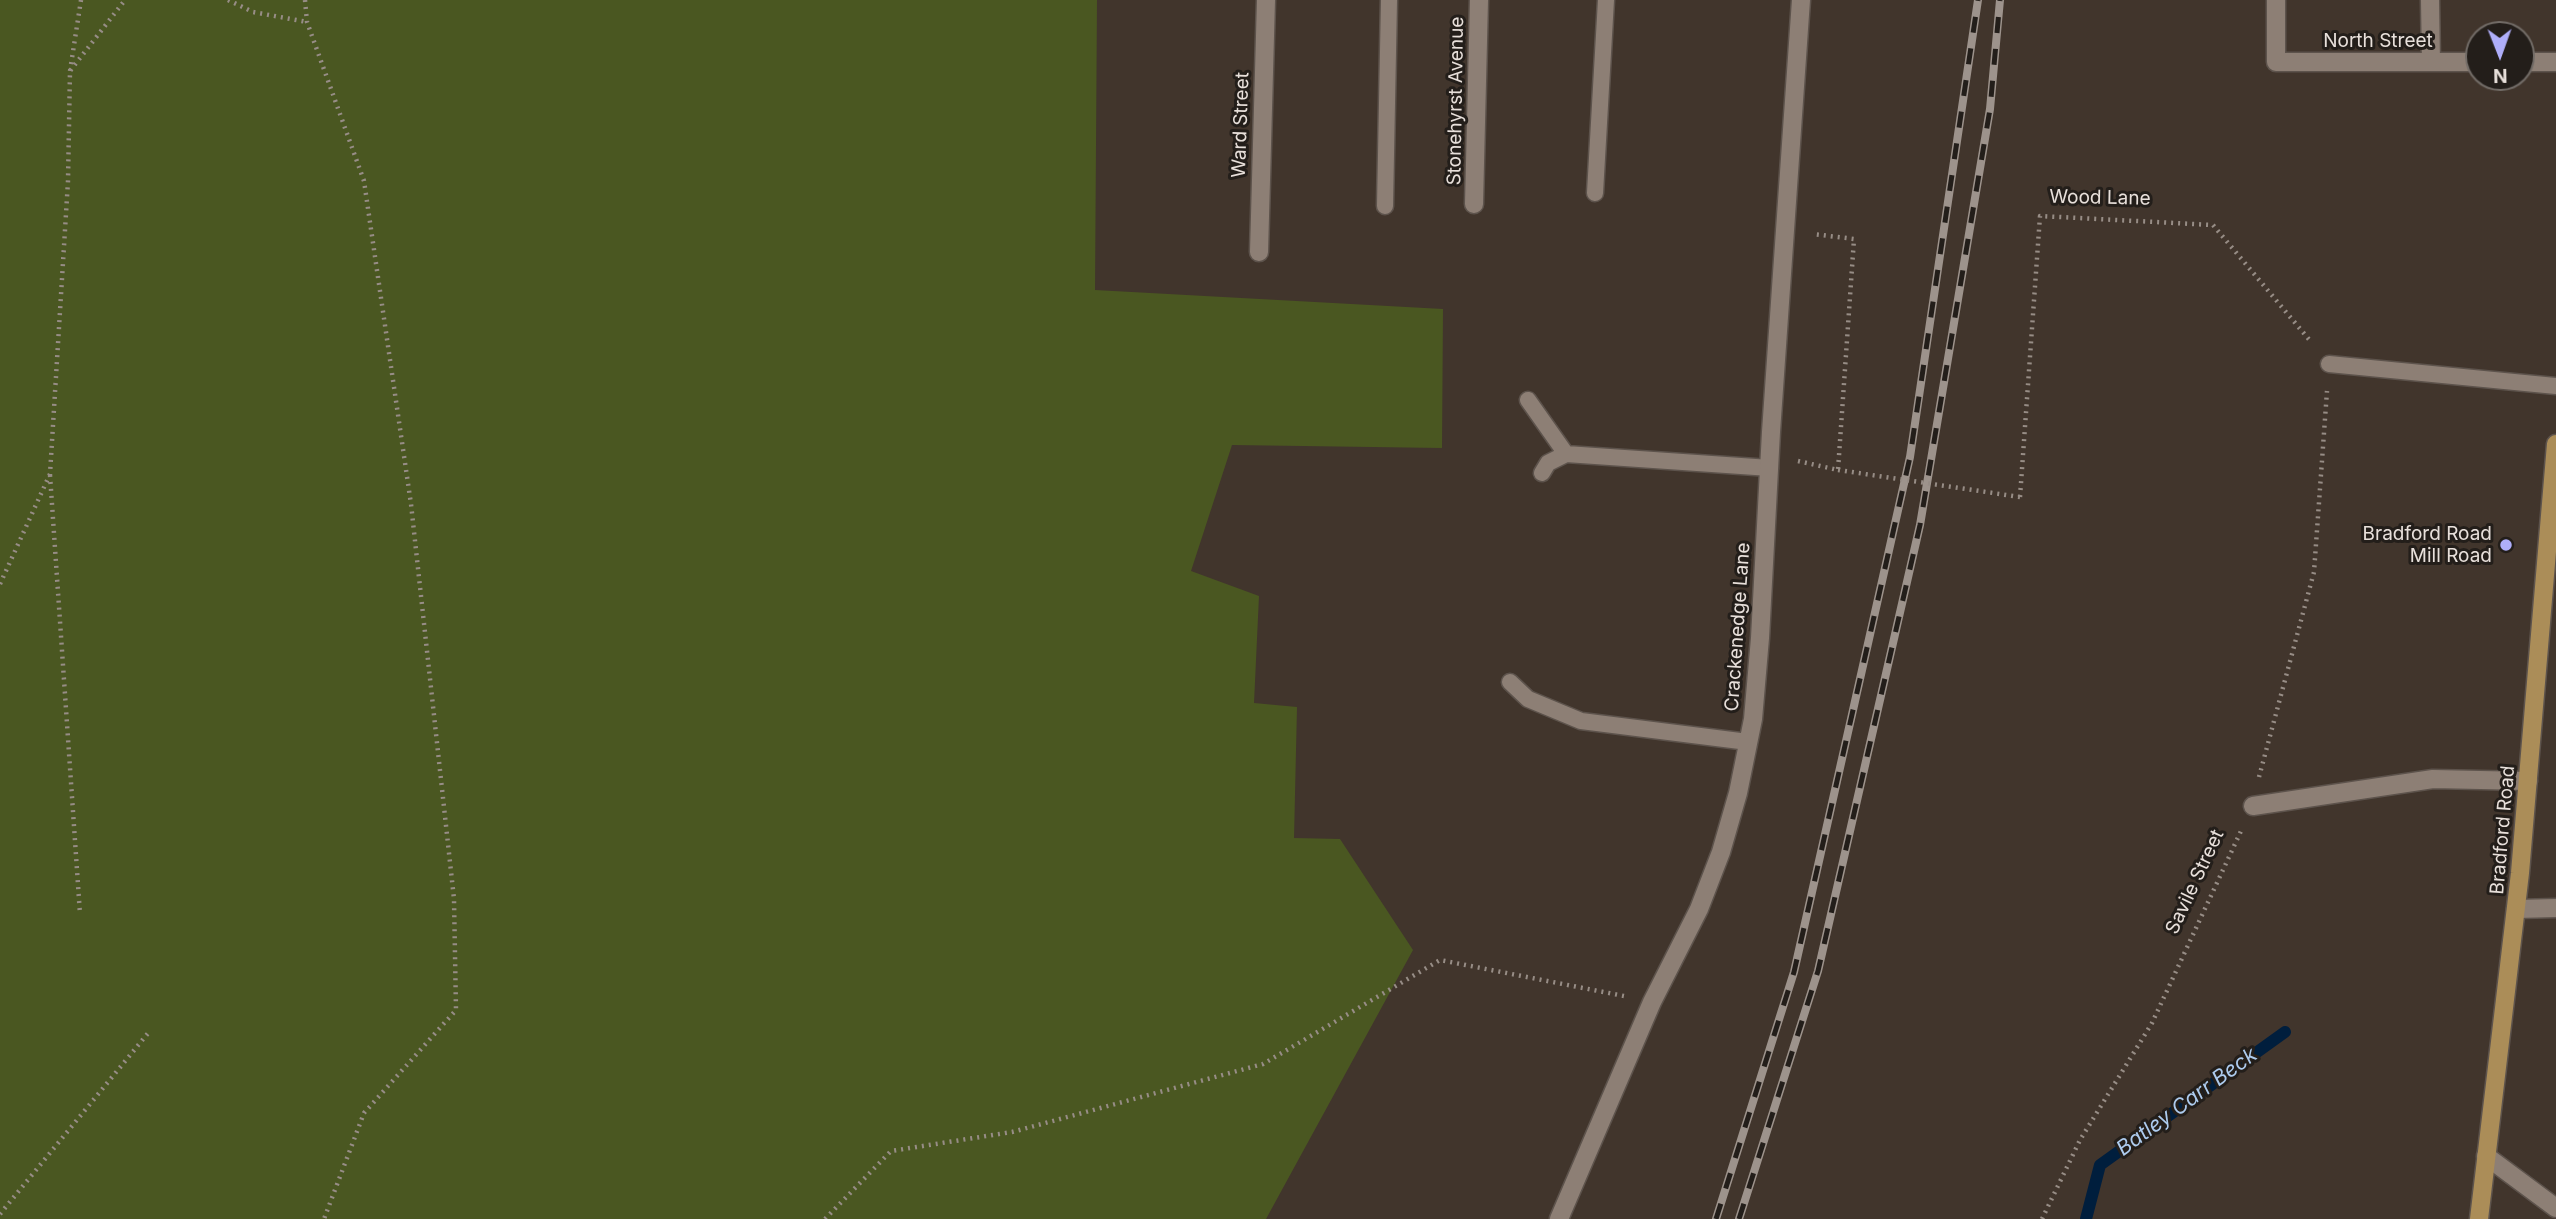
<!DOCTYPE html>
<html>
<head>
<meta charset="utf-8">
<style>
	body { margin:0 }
	#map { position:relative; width:2556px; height:1219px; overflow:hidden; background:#41352c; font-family:Inter,sans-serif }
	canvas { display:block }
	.north { position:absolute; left:2465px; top:21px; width:70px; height:70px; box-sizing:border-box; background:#231e1a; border:2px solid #726c67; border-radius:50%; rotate:179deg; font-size:19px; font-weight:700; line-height:28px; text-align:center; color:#e8e0db }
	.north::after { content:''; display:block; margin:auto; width:24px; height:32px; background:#afaefa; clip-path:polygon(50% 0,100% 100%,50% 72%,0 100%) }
</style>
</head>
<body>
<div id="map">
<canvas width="2556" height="1219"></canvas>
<div class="north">N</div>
</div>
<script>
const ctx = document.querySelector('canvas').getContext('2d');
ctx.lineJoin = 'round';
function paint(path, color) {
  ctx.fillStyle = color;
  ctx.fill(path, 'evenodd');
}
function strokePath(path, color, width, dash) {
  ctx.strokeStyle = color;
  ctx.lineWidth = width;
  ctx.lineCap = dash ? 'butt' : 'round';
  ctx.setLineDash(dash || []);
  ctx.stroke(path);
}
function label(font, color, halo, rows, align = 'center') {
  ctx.font = font + ' Inter,sans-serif';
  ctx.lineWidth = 6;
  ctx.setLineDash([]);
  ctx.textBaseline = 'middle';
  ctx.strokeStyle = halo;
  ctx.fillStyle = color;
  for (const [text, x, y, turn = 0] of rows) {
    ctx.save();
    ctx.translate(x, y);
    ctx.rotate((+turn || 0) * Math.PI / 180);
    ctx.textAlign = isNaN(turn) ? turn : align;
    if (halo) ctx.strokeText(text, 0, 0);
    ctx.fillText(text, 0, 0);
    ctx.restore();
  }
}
paint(new Path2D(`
	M0,0H1097L1095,290L1443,309L1442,448L1232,445L1191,571L1259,596L1254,703L1297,707L1294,838L1340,839L1413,950L1266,1219H0Z`), '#4a5721');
strokePath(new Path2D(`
	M2086,1219L2100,1165L2285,1032`), '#001e3d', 12);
const service = new Path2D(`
	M1595,193L1606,0
	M1385,206L1389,0
	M2329,364L2556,386
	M1528,400L1566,454
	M1542,473L1548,463L1566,454L1770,468
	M1510,682L1528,699L1581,721L1748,742`);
const minor = new Path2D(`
	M2276,0V62H2479
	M2430,0L2431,62
	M2521,62H2556
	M1474,204L1479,0
	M1259,252L1266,0
	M2253,806L2433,779L2528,781
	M2516,909L2556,908
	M2486,1156L2556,1208`);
const tertiary = new Path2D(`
	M1559,1219L1652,1002L1699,909L1721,852L1738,793L1753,719L1760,638L1771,432L1801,0`);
const primary = new Path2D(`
	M2479,1219L2520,873L2556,444`);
strokePath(service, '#5d534c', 19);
strokePath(minor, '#5d534c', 21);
strokePath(tertiary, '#5d534c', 21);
strokePath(primary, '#5d534c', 21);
strokePath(new Path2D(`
	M228,0L253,12L307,22
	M305,0L307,22L364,181L411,504L454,899L456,1010L364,1113L324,1219
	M70,71L81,0
	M1798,461L1838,470L1854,239L1813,234
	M50,475L80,914
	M2020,497L2040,216L2213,225L2312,343
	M0,584L50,474L68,181L70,71L125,0
	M2259,777L2314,572L2327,391
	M0,1214L149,1032
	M825,1219L891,1151L1012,1132L1263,1064L1440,960L1624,996
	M2042,1219L2080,1140L2152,1023L2241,831`), '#978d86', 4.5, [2, 5]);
strokePath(service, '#8d7f75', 16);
strokePath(minor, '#8d7f75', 18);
strokePath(tertiary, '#8d7f75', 18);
strokePath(primary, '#ab8d58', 18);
const rail = new Path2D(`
	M1716,1219L1794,972L1910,457L1978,0
	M1739,1219L1818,971L1920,525L1990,109L2000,0`);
strokePath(rail, '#9d938c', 8);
strokePath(rail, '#231e1a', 5, [16]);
strokePath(new Path2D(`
	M1838,470L2020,497`), '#978d86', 4.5, [2, 5]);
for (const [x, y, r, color] of [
	[2506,545,7,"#afaefa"]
]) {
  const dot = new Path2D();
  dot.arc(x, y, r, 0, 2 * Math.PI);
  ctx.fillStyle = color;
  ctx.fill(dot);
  strokePath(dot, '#231e1a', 2.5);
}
label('19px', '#e8e0db', '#231e1a', [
	["North Street",2378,41],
	["Stonehyrst Avenue",1456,101,-89],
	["Ward Street",1241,125,-88],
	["Wood Lane",2100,198,1],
	["Crackenedge Lane",1738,627,-86],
	["Bradford Road",2503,830,-85],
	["Savile Street",2195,882,-65]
]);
label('19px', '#e8e0db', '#231e1a', [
	["Bradford Road",2492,534],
	["Mill Road",2492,556]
], 'right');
label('italic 21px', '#adcbee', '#231e1a', [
	["Batley Carr Beck",2187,1102,-36]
]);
</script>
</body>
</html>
